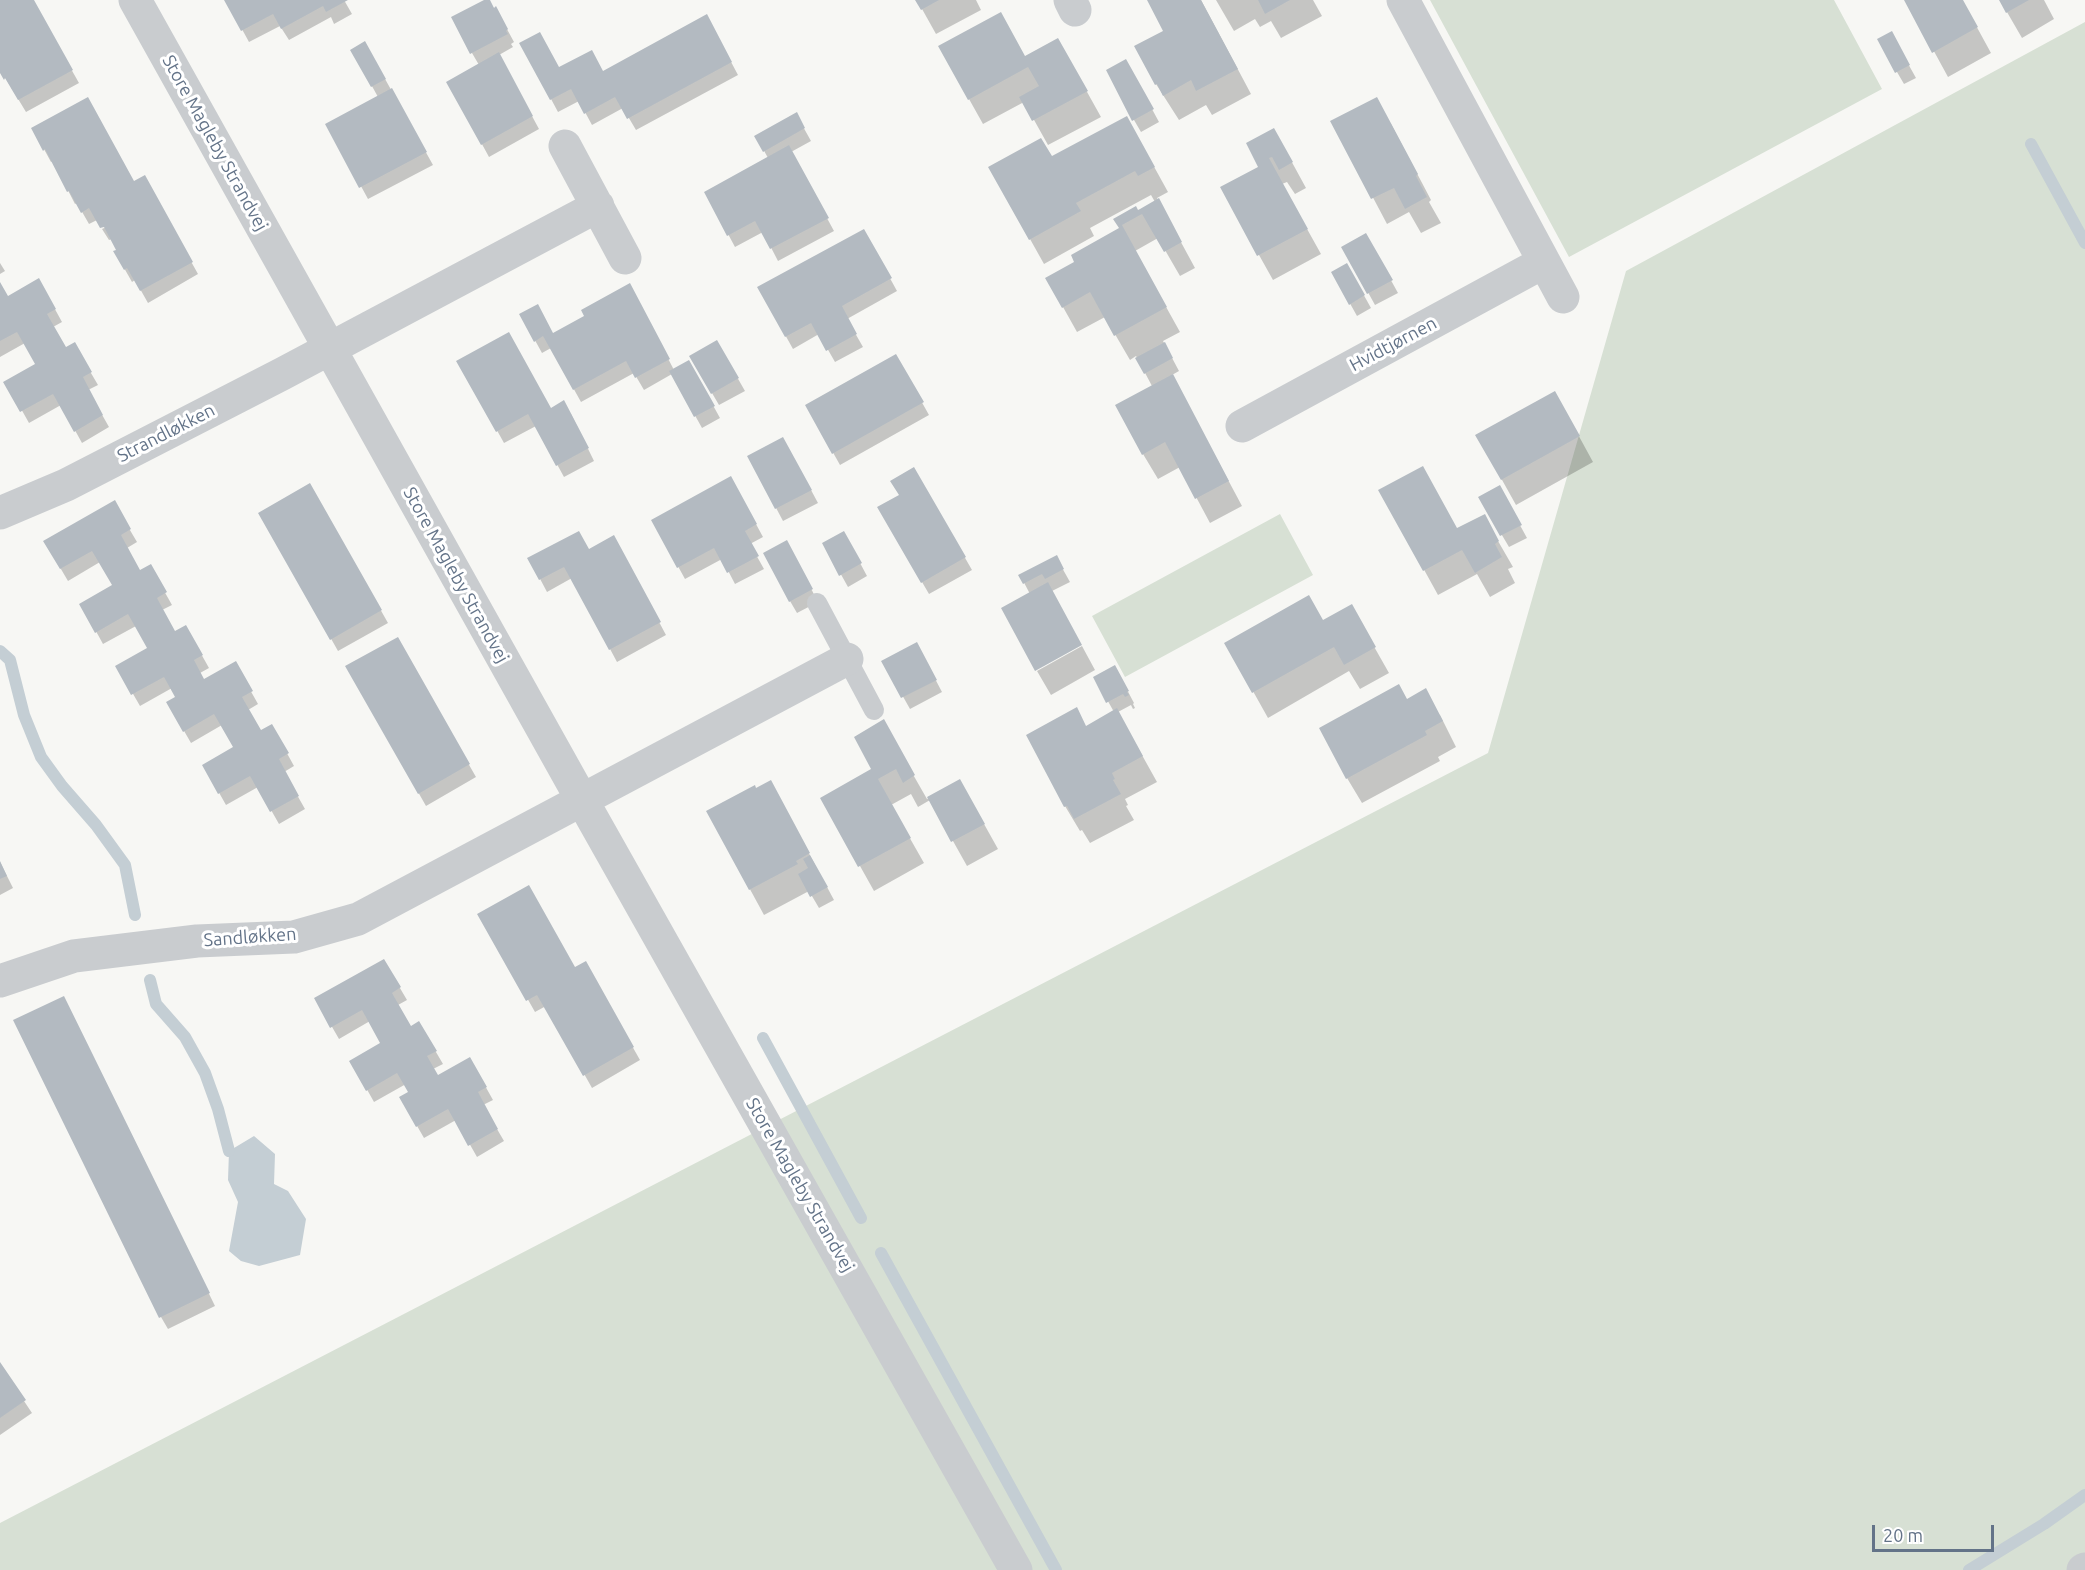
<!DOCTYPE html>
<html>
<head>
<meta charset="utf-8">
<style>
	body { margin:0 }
	#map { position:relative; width:2085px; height:1570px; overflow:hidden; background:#f7f7f4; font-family:Ubuntu,sans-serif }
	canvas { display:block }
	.scale { position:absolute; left:1872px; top:1525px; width:122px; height:27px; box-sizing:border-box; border:3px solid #637388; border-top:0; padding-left:8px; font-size:18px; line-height:21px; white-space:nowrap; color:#637388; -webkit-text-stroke:4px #fff; paint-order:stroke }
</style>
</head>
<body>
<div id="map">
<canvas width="2085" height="1570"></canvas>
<div class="scale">20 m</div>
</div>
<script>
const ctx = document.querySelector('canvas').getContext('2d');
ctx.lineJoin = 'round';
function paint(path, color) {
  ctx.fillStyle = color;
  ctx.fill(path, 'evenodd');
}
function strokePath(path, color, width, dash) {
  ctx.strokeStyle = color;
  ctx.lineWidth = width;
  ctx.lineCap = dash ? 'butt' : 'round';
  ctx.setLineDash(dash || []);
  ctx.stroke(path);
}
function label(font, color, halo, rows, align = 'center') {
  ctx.font = font + ' Ubuntu,sans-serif';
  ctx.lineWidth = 6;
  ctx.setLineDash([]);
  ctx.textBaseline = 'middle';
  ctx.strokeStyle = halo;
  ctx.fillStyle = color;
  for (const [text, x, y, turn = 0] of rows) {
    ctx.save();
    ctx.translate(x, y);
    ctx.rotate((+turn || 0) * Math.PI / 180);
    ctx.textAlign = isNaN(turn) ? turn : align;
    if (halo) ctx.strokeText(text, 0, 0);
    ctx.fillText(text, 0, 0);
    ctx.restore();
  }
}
paint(new Path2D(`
	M1430,0H1834L1882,89L1569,257Z
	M2085,22V1570H0V1523L1488,753L1626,271Z
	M1280,514L1313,575L1125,677L1092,616Z`), '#d7e0d4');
paint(new Path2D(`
	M254,1136L275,1154L274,1184L288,1191L306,1219L300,1255L259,1266L241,1261L229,1251L238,1202L228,1180L229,1151Z`), '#c4ced4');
paint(new Path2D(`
	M0,0H32L79,83L26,112L0,69Z
	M226,0H344L352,14L334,24L331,17L289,40L280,26L249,42Z
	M488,0L502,20L514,42L511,44L513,47L499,55L539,129L489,157L448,82L479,65L472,53Z
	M917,0H976L981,10L936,34Z
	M1149,0H1201L1251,94L1212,115L1206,105L1179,120L1156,84L1165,31Z
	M1216,0H1313L1322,16L1281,38L1271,21L1260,27L1255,19L1234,31Z
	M1906,0H1962L1991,53L1948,77Z
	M2000,0H2044L2054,19L2022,38Z
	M713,28L738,75L636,130L623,108L592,125L579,101L558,112L521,43L559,69L603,73Z
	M1891,33L1916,78L1904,84L1897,72Z
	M365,43L433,165L368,199L327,124L378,97L352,50Z
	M1025,58L1072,65L1101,117L1048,145L1024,102L983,124L969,99Z
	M1126,61L1159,122L1141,132L1134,120Z
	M796,114L811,141L791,152L834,231L778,261L763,232L735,247L706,193L768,158L756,136Z
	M1333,122L1391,124L1431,200L1429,202L1441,223L1421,233L1409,212L1387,224Z
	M33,129L134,183L144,177L198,274L148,303L135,280L132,282L115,252L118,250L112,239L109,240L102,229L111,225L97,220L89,224L77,203L75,204L53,161L51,162Z
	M1141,143L1168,192L1157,198L1195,268L1180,276L1158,238L1135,251L1180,332L1163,341L1179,371L1172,375L1242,506L1210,523L1180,467L1158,479L1143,454L1152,386L1136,356L1130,360L1105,317L1077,332L1063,307L1076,262L1121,229L1115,219L1138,211L1155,202L1151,195L1090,228L1094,236L1044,264L1030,239L1051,158Z
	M1248,144L1288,155L1306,188L1295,194L1287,182L1282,184L1321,254L1273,280L1259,255L1260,167Z
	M864,231L897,291L847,319L863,347L835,362L819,334L793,349L759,288Z
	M1366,235L1398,293L1375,305L1343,247Z
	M0,263L5,271L0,274Z
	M1347,265L1371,308L1357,316L1333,273Z
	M39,280L62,322L53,327L66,349L74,344L98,385L88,390L109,427L82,443L61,405L29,423L6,382L37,365L25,343L0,357V284L7,298Z
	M636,297L674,370L689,362L720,418L702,428L672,374L644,390L634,373L581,402L551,348L542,353L521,315L553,334Z
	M717,342L745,391L719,405L691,357Z
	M896,356L929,415L840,465L807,406Z
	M459,362L550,410L571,414L594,461L564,477L536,426L504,443Z
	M1569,418L1593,462L1516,505L1477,435Z
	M790,451L818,503L783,521L749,457Z
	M914,469L972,570L929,594L879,508L901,496Z
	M731,478L763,537L750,544L764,569L735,584L722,559L685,579L653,521Z
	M310,485L388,623L338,651L260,513Z
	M1499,487L1527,538L1509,547L1480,498Z
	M1380,490L1457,530L1498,541L1513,567L1508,569L1515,583L1490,597L1477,574L1438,595Z
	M114,503L137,542L127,548L140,572L150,566L172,605L162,610L175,633L186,627L209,668L200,673L204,681L235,663L258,704L248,710L261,732L272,726L294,766L284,772L305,809L279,824L258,787L226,805L204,766L236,748L222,725L191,743L168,703L177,697L172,688L140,706L117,666L149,648L136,626L103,644L81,604L114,586L100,562L68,581L45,542Z
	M844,533L867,576L848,587L824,544Z
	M620,549L666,635L617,662L572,578L547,592L529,558L588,551Z
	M793,554L818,602L797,613L790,601Z
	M1056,557L1070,582L1052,591L1030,594L1020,575Z
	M1351,606L1389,673L1360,689L1349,671L1268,718L1226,643L1323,622Z
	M397,639L476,777L426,806L347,667Z
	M1082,646L1095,670L1051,695L1037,671Z
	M923,656L942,692L910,709L883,661Z
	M1115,667L1134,703L1133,704L1135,708L1133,709L1131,705L1118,712L1157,782L1125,799L1128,805L1126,806L1134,820L1090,843L1082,830L1080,831L1065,806L1086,727L1114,712L1095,678Z
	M1407,701L1440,715L1456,747L1438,757L1440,761L1362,803L1347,778Z
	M883,722L927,799L960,781L998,849L967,866L930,800L918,807L911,794L891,805L924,863L874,891L860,866L874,770Z
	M756,789L784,807L834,900L819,908L809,891L764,915L708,812Z
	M0,862L13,888L0,895Z
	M480,915L575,969L585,963L640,1060L592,1088L546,1006L535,1012Z
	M384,961L407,1000L398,1005L410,1028L419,1023L443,1064L433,1069L438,1077L470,1059L493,1100L483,1105L504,1141L477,1157L456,1120L424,1138L401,1098L410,1093L406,1084L374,1102L351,1061L382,1044L370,1021L339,1039L316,999Z
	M70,1010L215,1306L168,1329L161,1317Z
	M0,1365L32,1413L0,1435Z`), '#0003');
strokePath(new Path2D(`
	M2031,144L2085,243
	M0,651L10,660L24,715L41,757L62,786L96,825L125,865L135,915
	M150,980L156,1004L185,1037L205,1073L218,1109L229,1151
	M763,1038L861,1218
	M881,1253L1056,1570
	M1969,1570L2044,1524L2085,1495`), '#c4ced4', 12);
paint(new Path2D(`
	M0,0H34L73,70L18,100L5,78L4,80L0,73Z
	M224,0H348L326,12L323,6L281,29L273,14L241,31Z
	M484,0H490L494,8L496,6L508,29L506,31L508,34L470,54L451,17Z
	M915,0H939L921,10Z
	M1147,0H1201L1238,69L1196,91L1191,80L1163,96L1157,84L1155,85L1134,46L1163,31Z
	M1258,0H1290L1265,14Z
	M1904,0H1963L1978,27L1932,53Z
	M1999,0H2029L2006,13Z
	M1001,12L1025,56L1058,38L1088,91L1032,121L1019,97L1039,86L1028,67L968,100L938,46Z
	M707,14L732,62L627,119L615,97L584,114L571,89L550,100L519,43L540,32L559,67L592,50L603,71Z
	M1892,31L1910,65L1895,73L1877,39Z
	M365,41L386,79L371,87L350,50Z
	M499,52L533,116L481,145L446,82Z
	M1126,59L1154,109L1132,121L1106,70Z
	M392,88L427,152L359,188L325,124Z
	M88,97L134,181L145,175L193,262L140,291L127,268L124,270L113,251L116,250L104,227L100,228L89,208L81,213L69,191L67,192L45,149L43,151L31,128Z
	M1377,97L1418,174L1416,176L1427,197L1405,209L1394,188L1371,199L1330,121Z
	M797,112L805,128L763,152L754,136Z
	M1127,116L1155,167L1138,176L1135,171L1076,203L1081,211L1029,240L988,167L1041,138L1052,156Z
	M1274,128L1293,162L1279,170L1272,157L1269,158L1308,229L1257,256L1220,187L1258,167L1246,143Z
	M789,145L829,218L770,249L755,221L727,236L704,192Z
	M1159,198L1182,242L1164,252L1142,214L1122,225L1167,307L1114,336L1090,292L1062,308L1045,278L1074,262L1071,255L1119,228L1113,219L1136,206L1138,210L1140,209Z
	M864,229L892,278L842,306L857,334L826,351L811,323L785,337L757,287Z
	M1366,233L1393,280L1367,294L1341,247Z
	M1347,263L1365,295L1349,305L1331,272Z
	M39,278L56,309L47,314L66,347L75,342L92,372L83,377L103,415L74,432L53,394L20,412L3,382L35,364L17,332L0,341V282L8,296Z
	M630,283L670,359L635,378L626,361L573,390L543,336L534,342L519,314L538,304L553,333L584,316L581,310Z
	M509,332L551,408L564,400L589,448L556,466L528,414L496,432L456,361Z
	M717,340L739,378L711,394L689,356Z
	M1165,342L1173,358L1144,374L1135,358Z
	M896,354L924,402L832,454L805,405Z
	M689,360L715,406L694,417L669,371Z
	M1173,374L1229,481L1195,499L1165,442L1142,455L1115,405Z
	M1555,391L1580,436L1501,480L1475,435Z
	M783,437L812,490L775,509L747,456Z
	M1423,466L1457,528L1485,514L1499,541L1495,544L1502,557L1475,573L1462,550L1423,571L1378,490Z
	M914,467L966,557L921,583L877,507L899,495L890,481Z
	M731,476L757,524L745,531L759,556L727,573L714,548L677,568L651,520Z
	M310,483L382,610L330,640L258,513Z
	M1500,485L1522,525L1500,536L1478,497Z
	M115,500L131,529L121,535L140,570L151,564L167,592L157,598L175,631L186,625L203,655L194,660L204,679L236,661L253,691L242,697L261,730L272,724L289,753L279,759L299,796L270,812L250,776L218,794L202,765L233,747L214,714L183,732L166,702L175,697L164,677L131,695L115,666L147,648L128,614L95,633L79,604L112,585L92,551L60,569L43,541Z
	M579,531L589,549L614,535L661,622L609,650L564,567L539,580L527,558Z
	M844,531L862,563L839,576L822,543Z
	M787,540L813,589L789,602L763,553Z
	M1057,555L1064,569L1045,579L1042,574L1023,584L1018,575Z
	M1048,582L1082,645L1035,671L1001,608Z
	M1309,595L1323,620L1352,604L1376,647L1344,665L1334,647L1252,693L1224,643Z
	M398,637L470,764L418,794L345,666Z
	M917,642L937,680L901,698L881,661Z
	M1115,665L1129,691L1127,692L1129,695L1125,697L1123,694L1106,703L1093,677Z
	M1399,684L1407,699L1426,688L1443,721L1425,731L1427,735L1346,779L1319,728Z
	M1077,707L1086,726L1117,708L1143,756L1112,773L1115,779L1113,780L1121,794L1074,819L1067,806L1064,807L1026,735Z
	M884,719L915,775L903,783L896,769L878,779L911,838L858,867L820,798L871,769L854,737Z
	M960,779L985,824L951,842L927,797Z
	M771,780L810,853L796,861L798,864L749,890L706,811L755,785L756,788Z
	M810,855L828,887L810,897L798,874L808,868L803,859Z
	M0,861L7,876L0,879Z
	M529,885L575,967L586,961L634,1047L583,1076L537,995L526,1001L477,914Z
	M384,959L401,987L392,993L411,1026L419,1021L437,1051L427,1056L438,1075L470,1057L487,1087L478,1092L498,1129L468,1146L448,1109L416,1127L399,1097L408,1092L397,1073L366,1091L349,1061L380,1043L362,1010L330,1028L314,998Z
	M64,996L210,1293L159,1318L13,1020Z
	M0,1362L26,1400L0,1418Z`), '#b3bac1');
strokePath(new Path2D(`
	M817,603L874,710`), '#c9cccf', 20);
strokePath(new Path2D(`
	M135,0L582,800L1016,1570
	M1070,0L1075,10
	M1403,0L1563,297
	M565,146L625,258
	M1242,426L1544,262
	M0,513L66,485L282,374L598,206
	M0,981L74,956L197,941L294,937L358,919L847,659`), '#c9cccf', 33);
strokePath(new Path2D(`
	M2083,1570L2085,1569`), '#c9cccf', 33);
label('18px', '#637388', '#fff', [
	["Store Magleby Strandvej",215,143,61],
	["Hvidtjørnen",1393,344,-28],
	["Strandløkken",166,433,-27],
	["Store Magleby Strandvej",456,575,61],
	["Sandløkken",250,937,-4],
	["Store Magleby Strandvej",800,1185,60]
]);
</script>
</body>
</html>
